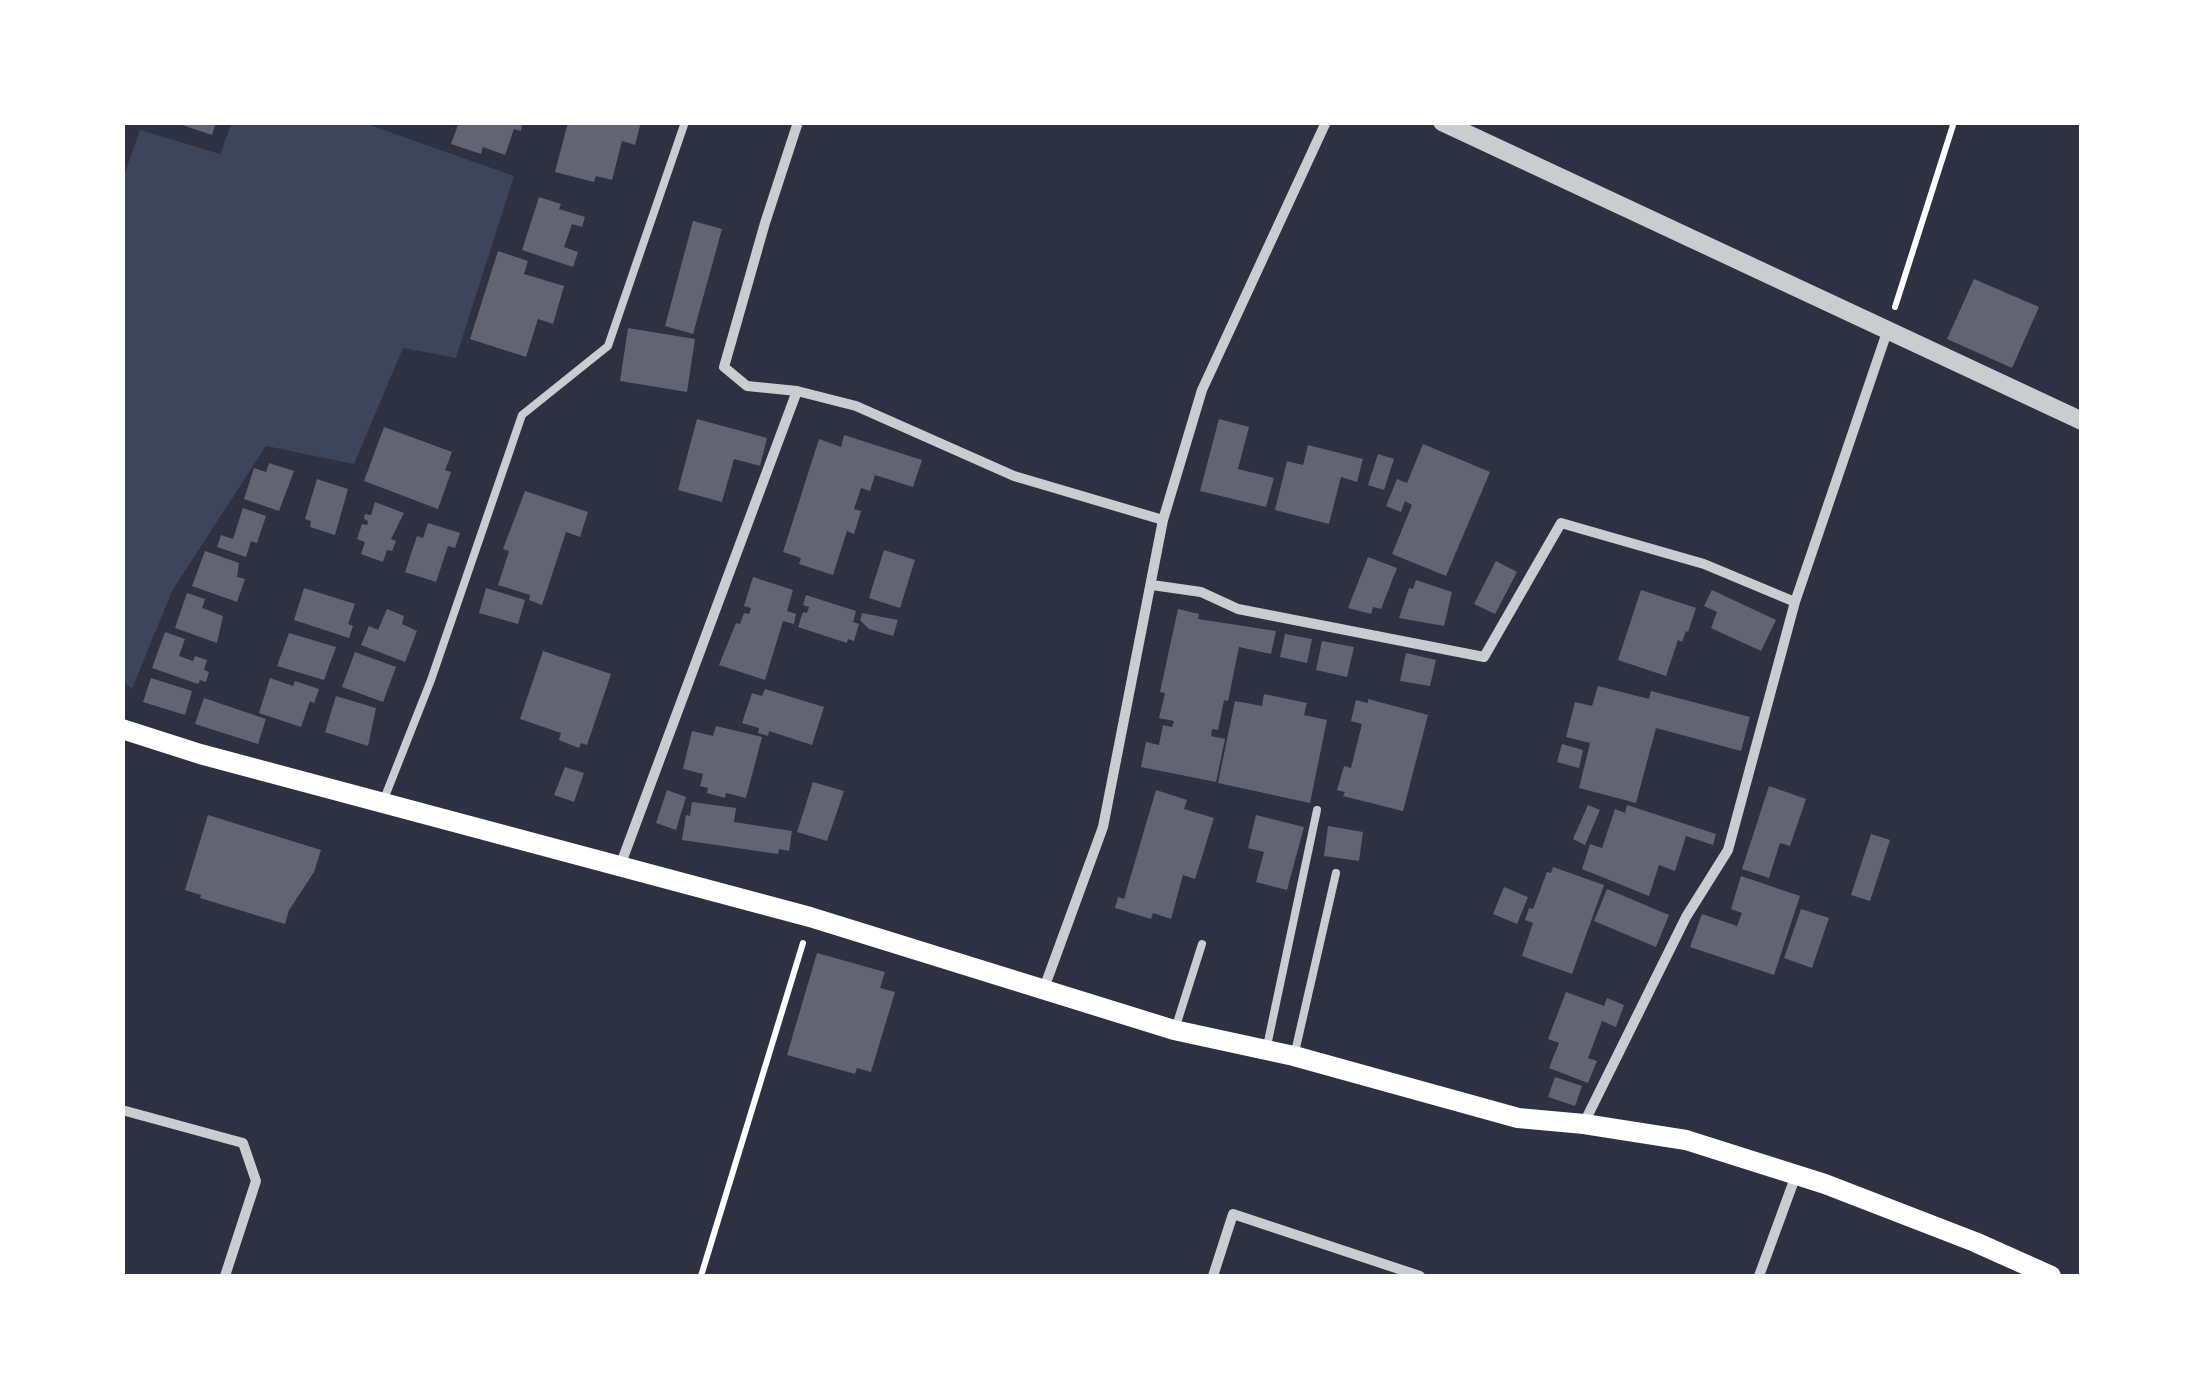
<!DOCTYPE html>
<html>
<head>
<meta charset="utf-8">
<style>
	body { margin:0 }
	#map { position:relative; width:2204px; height:1399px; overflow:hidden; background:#2d3142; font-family:"Nunito Sans",sans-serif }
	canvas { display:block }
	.frame { position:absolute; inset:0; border:125px solid #fff; pointer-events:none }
</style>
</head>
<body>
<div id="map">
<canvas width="2204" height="1399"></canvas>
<div class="frame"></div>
</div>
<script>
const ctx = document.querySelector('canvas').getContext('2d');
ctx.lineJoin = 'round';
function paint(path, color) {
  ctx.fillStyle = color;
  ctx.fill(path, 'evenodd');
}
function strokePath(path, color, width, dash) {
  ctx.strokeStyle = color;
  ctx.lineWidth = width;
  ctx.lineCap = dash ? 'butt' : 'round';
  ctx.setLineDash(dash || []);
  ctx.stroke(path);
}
paint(new Path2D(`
	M232,123H364L514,176L456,358L403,348L354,464L266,446L172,591L132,689L122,680L123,178L140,130L220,154Z`), '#3c4559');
paint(new Path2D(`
	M173,122H216L212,135Z
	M459,122H523L521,131L514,129L505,155L483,147L481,154L451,144Z
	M568,122H641L635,145L622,141L612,180L596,176L594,182L555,172Z
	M539,197L561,204L559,209L585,217L582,227L572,224L564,247L578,252L573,267L522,250Z
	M693,221L722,229L693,334L665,326Z
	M498,251L528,261L524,274L564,286L553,324L538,319L526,357L470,339Z
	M1974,279L2039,307L2012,368L1947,339Z
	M628,328L695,339L687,392L620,381Z
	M697,419L767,438L760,466L734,459L722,502L678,490Z
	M1219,419L1249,427L1238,469L1274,478L1266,507L1200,491Z
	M384,427L452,452L445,470L451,472L438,509L364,481Z
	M844,435L922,460L913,487L875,475L870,491L861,488L854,509L861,511L854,534L847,531L833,575L799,564L801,558L783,552L819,439L841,447Z
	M1423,444L1490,472L1446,576L1392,554L1412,505L1405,501L1401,512L1386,506L1397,479L1407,483Z
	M1308,445L1363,459L1357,482L1341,477L1329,524L1275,510L1287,461L1303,465Z
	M1378,454L1394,459L1384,490L1368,485Z
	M269,463L294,471L279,511L244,499L254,468L266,472Z
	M317,479L348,489L335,535L310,527L311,521L305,519Z
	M525,491L588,512L580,537L566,532L542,605L529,600L530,595L498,585L509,551L503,549Z
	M375,502L404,513L391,539L396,541L392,551L387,550L383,562L361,554L365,542L357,539L362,524L367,525L368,521L364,519L365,514L371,515Z
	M243,508L266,516L257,543L251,541L246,557L217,547L221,535L233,539Z
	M428,523L460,533L455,548L448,546L436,582L405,572L417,536L423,538Z
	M884,550L915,560L900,608L869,598Z
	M205,551L239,563L237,577L245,579L237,602L192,586Z
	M1368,557L1397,568L1381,609L1373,607L1371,614L1348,608Z
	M1496,561L1517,572L1495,614L1474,604Z
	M753,577L793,590L787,611L796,614L794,624L783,621L765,680L719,665L736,623L740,624L744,613L749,614L751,608L744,606Z
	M1416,580L1452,592L1444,626L1399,618L1409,588L1413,589Z
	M304,588L355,604L348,624L353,626L349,638L294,620Z
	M486,588L525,600L518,624L479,613Z
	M1641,590L1696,608L1688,632L1686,631L1682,642L1678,640L1666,676L1618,660Z
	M1712,590L1776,620L1761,651L1711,628L1717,612L1704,606Z
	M187,593L205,599L202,608L223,616L217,643L175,628Z
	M806,595L856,611L853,622L859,624L854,641L848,639L847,643L798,627L803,612L807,613L809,607L803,605Z
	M387,609L404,616L402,624L417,631L405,662L361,645L369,626L378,630Z
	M1178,609L1199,614L1198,619L1276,631L1271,654L1239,647L1228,701L1224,700L1218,730L1212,729L1211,736L1225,739L1216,782L1141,767L1146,742L1159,745L1163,725L1172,727L1174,721L1159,718L1165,693L1160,692Z
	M862,613L898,620L893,636L869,629L860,620Z
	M165,632L185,639L179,656L193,661L195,656L207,660L204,670L209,672L206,682L200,680L198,684L152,668Z
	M289,633L336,647L324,680L277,666Z
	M1285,634L1312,639L1307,663L1280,657Z
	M1322,641L1354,647L1347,677L1316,670Z
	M543,651L611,674L587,745L581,743L579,748L559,740L561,733L520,719Z
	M355,652L396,667L383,702L342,687Z
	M1406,653L1436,660L1430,686L1400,681Z
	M151,678L192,691L185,715L143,702Z
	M270,678L293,686L295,681L319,689L314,703L310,701L301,727L259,713Z
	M1598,686L1649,699L1651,691L1750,717L1741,751L1656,728L1636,803L1579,788L1590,743L1566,737L1575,702L1592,706Z
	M765,689L824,707L812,745L769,731L768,736L758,733L759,728L742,723L752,693L762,696Z
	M1264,694L1307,703L1304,715L1327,720L1310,803L1218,783L1235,701L1262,706Z
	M336,696L376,708L368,746L325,732Z
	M204,698L266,719L258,744L195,724Z
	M1368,699L1428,715L1403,811L1343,796L1345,792L1337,790L1344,766L1351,768L1362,724L1351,721L1356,700L1368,703Z
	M716,726L762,737L746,798L726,793L725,798L707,793L708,788L700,786L703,774L683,769L692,731L713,736Z
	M1562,744L1583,750L1579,768L1557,762Z
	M565,767L584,773L574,802L554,795Z
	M813,782L844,791L827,841L797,832Z
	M1769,786L1806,799L1790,846L1780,843L1769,878L1742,869Z
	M667,790L686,797L676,830L656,823Z
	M1156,790L1187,800L1184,809L1214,818L1195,879L1183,875L1171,919L1153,913L1151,919L1115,908L1118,897L1124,899Z
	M692,802L736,808L734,822L792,831L789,851L779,849L778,854L682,840L686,815L690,816Z
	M1588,805L1600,810L1585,845L1573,839Z
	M1627,805L1716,834L1713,845L1686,836L1675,871L1659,865L1649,896L1582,869L1590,844L1602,848L1615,809L1625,813Z
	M208,815L321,850L314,872L289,910L285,924L200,898L201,895L185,890Z
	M1256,815L1304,827L1287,890L1256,882L1264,852L1248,848Z
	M1328,826L1363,832L1359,861L1324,856Z
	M1871,834L1890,840L1870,901L1851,895Z
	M1553,867L1604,885L1572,974L1522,956L1533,923L1525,920L1529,908L1533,909L1547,872L1551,873Z
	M1741,876L1800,896L1774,975L1690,947L1702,914L1737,926L1742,913L1731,909Z
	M1504,887L1528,897L1517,924L1493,914Z
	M1607,889L1669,915L1656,947L1594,921Z
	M1801,909L1829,918L1812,968L1784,958Z
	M817,953L885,972L880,988L895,992L871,1072L857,1068L855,1074L787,1055Z
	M1566,992L1604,1006L1607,998L1624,1005L1616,1027L1602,1021L1588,1058L1597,1061L1588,1083L1549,1068L1559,1043L1548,1039Z
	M1555,1077L1582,1086L1575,1106L1548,1097Z`), '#626471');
strokePath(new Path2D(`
	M1895,307L1954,122
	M701,1276L803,943`), '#fff', 6);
strokePath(new Path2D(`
	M384,799L431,680L522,415L608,346L685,122
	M1176,1026L1202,944
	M1267,1046L1317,810
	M1295,1052L1336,873`), '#caccd0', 8);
strokePath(new Path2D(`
	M798,122L765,223L724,367L747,386L797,391L856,406L1014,476L1163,520
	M1152,585L1201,592L1238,609L1484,657L1561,523L1704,564L1795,602
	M620,866L797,391
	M1043,991L1103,827L1163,520L1202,390L1326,122
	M122,1110L243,1143L256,1181L225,1276
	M1584,1123L1686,917L1728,850L1795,602L1887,332
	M1213,1276L1233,1214L1420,1276
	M1759,1276L1796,1175`), '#caccd0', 10);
strokePath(new Path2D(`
	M1442,122L2082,421`), '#caccd0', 18);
strokePath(new Path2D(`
	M122,729L200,754L810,917L1174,1030L1294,1056L1518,1118L1584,1124L1686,1140L1825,1184L1975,1242L2051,1276`), '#fff', 20);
</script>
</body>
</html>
